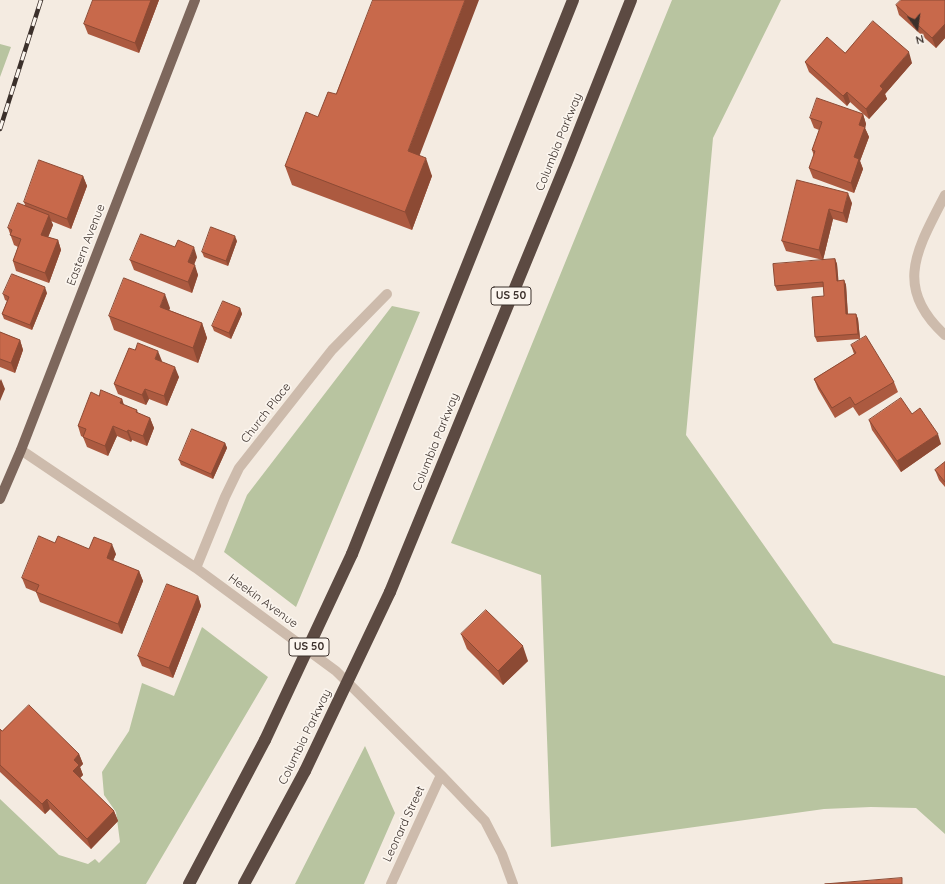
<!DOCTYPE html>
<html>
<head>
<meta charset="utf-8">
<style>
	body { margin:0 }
	#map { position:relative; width:945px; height:884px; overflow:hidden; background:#f4ebe1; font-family:Quicksand,sans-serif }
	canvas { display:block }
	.north { position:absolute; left:897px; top:8px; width:40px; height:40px; -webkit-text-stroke:3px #fbf5ee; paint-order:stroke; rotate:166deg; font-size:11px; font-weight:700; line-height:16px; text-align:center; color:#3b302b }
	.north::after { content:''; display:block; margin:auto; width:14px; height:18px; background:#3b302b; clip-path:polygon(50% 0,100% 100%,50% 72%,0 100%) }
</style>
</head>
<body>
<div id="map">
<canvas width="945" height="884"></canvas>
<div class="north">N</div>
</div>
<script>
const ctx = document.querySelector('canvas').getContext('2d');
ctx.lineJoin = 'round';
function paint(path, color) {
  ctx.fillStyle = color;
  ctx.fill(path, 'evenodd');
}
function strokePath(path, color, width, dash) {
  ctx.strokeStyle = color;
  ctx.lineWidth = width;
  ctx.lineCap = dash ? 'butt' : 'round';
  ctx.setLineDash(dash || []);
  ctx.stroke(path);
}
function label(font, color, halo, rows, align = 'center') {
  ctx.font = font + ' Quicksand,sans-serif';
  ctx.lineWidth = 3.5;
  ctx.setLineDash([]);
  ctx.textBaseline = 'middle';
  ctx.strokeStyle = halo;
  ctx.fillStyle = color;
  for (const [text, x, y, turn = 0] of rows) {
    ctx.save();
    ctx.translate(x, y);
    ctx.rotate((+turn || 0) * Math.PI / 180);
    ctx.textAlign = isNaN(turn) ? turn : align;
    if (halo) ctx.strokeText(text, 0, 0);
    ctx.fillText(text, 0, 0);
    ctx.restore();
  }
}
paint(new Path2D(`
	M672,0H781L713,138L686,435L833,643L945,676V834L916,808L871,807L824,809L551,847L541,575L451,543Z
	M0,44L11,47L0,77Z
	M392,306L420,312L296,607L224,552L247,495Z
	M202,627L268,677L146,884H0V799L59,855L88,864L95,859L99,863L120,842L116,812L104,795L102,772L129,731L142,683L174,696Z
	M365,746L395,813L364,884H295Z`), '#b8c4a0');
strokePath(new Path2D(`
	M945,195C918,248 892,287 945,335
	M21,450L196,568L336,671L441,775L485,821L502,854L513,884
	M196,568L225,497L239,468L332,350L387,294
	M391,884L441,775`), '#cdbbac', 10);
strokePath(new Path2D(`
	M0,499L21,450L195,0`), '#7d675c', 10);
strokePath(new Path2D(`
	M352,554L573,0
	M390,592L568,159L631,0
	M189,884L265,740
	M244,884L305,771`), '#5c4a42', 12);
const rail = new Path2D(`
	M0,129L41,0`);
strokePath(rail, '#3b302b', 4.5);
strokePath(rail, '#fbf5ee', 3, [9]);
strokePath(new Path2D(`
	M265,740L352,554
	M305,771L390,592`), '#5c4a42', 12);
paint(new Path2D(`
	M93,0H159L139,53L88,34L84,24Z
	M945,0V38L936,48L899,15L896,5Z
	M845,53L912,63L885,94L887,99L869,119L850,102L847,106L809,72L805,62Z
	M863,114L866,124L865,128L869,137L860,161L863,169L854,193L813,178L809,168L814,156L812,150L819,130L814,128L810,118Z
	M420,156L432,176L412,230L292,185L285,166Z
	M83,176L87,186L71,229L51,221L53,225L48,237L58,240L61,250L49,283L16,271L13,261L18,247L14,245L8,228L25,205L24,202Z
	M797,180L852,203L847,223L833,219L823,260L835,259L837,264L838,281L844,280L846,285L848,314H856L858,319L860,339L817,342L815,337L824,296V287L777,291L775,286L823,260L786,251L782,241Z
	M237,241L228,266L204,257L202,252Z
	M197,257L194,265L198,275L192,293L134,270L130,260Z
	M47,293L32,330L4,319L2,314L7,301L5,300L3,294Z
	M170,308L169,310L202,323L207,338L198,363L114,330L109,316Z
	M240,308L242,314L231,339L214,331L212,326Z
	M0,332L20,340L23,350L15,373L0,367Z
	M851,345L894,382L898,392L859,416L853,407L835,418L818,389L814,379L854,354Z
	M162,361V362L179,377L167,406L149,399L146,405L118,394L114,384Z
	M99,396L122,399L124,405L137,410L138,413L150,418L154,428L147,446L132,440L131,442L117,436L108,456L87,447L83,437L81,436L78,426Z
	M912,414L941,444L901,472L872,430L869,420Z
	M225,443L227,448L213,479L181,465L179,460Z
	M945,462V487L939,480L935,470Z
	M55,543L116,554L113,561L139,571L143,581L122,634L40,602L36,592L26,588L22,578Z
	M198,596L201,606L173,678L142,666L138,656Z
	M461,634L528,661L503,685L467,649Z
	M0,729L2,731L79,754L83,764L80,767L83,775L80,778L114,811L118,821L91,849L50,809L45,814L0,772Z`), '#ac5a40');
paint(new Path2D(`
	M151,0H159L139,53L135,43Z
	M465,0H479L414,170L408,151Z
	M945,24V38L936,48L932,38Z
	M909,52L912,63L885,94L887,99L869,119L866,109L880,86Z
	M847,92L850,102L847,106L843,96Z
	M863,114L866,124L865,128L869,137L860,161L863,169L854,193L851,183L859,125Z
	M426,158L432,176L412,230L405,212Z
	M83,176L87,186L71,229L67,219Z
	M848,193L852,203L847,223L843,213Z
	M829,209L833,219L823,260L819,250Z
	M49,215L53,225L45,245L41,235Z
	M235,236L237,241L228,266L226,261Z
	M58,240L61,250L49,283L45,273Z
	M194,247L197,257L191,272L188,262Z
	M835,259L837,264L839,286L837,281Z
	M195,265L198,275L192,293L188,282Z
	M844,280L846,285L848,319L846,314Z
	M45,287L47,293L32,330L30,325Z
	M165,294L170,308L165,321L160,307Z
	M240,308L242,314L231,339L229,333Z
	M856,314L858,319L860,339L858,334Z
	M202,323L207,338L198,363L193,348Z
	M20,340L23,350L15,373L11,363Z
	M158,351L162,361L159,369L155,359Z
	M175,367L179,377L167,406L164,396Z
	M1,379L5,389L0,401V381Z
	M145,389L149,399L146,405L142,395Z
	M122,399L125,409L120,403Z
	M150,418L154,428L147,446L143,436Z
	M113,426L117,436L108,456L105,446Z
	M128,430L132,440L131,442L127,432Z
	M938,434L941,444L901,472L897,461Z
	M225,443L227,448L213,479L211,474Z
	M112,544L116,554L110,568L107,558Z
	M139,571L143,581L122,634L118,624Z
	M198,596L201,606L173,678L169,668Z
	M523,646L528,661L503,685L498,671Z
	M79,754L83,764L80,767L83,775L77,781L73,771L74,760Z
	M47,799L50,809L45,814L42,804Z
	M114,811L118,821L91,849L87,839Z`), '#8c4a34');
const building = new Path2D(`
	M93,0H151L135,43L84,24Z
	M373,0H465L408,151L426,158L405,212L285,166L306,112L318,117L328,92L336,94Z
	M901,0H945V24L932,38L896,5Z
	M873,21L909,52L880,86L883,89L866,109L847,92L843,96L805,62L827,37L845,53Z
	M817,98L863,114L859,125L865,127L854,157L859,159L851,183L809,168L815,151L812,150L822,122L810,118Z
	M39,160L83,176L67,219L24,202Z
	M797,180L848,193L843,213L829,209L819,250L782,241Z
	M18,203L49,215L41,235L58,240L45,273L13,261L21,239L10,235L12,230L8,228Z
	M211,227L235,236L226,261L202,252Z
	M141,234L175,247L178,240L194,247L188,262L195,265L188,282L130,260Z
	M835,259L837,281L844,280L846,314H856L858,334L815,337L812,297L824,296L823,282L775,286L773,264Z
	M12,274L45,287L30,325L2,314L9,297L3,294Z
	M124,278L165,294L160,307L202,323L193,348L109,316Z
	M223,301L240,308L229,333L212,326Z
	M0,332L20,340L11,363L0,359Z
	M866,336L894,382L855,405L850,397L832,408L814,379L856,353L851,345Z
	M138,343L158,351L155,359L175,367L164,396L145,389L142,395L114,384L129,348L135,350Z
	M101,390L122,399L120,403L137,410L136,412L150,418L143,436L128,430L127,432L113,426L105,446L83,437L86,429L78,426L91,392L99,396Z
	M901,398L912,414L920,408L938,434L897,461L869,420Z
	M192,429L225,443L211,474L179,460Z
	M945,462V482L935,470Z
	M39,536L55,543L58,536L89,549L94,537L112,544L107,558L139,571L118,624L36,592L39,585L22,578Z
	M167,584L198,596L169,668L138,656Z
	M486,610L523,646L498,671L461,634Z
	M29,705L79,754L74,760L79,765L73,771L114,811L87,839L47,799L42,804L0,765V729L2,731Z
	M902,878V884H825Z`);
paint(building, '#c8694b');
strokePath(building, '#8c4a34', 1);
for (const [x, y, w] of [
	[511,296,40],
	[309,647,40]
]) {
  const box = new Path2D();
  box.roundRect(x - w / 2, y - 9, w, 18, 3);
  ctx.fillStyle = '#fbf5ee';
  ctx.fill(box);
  strokePath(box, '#3b302b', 1);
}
label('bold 11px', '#3b302b', null, [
	["US 50",511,296],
	["US 50",309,647]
]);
label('12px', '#3b302b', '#fbf5ee', [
	["Columbia Parkway",559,142,-68],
	["Eastern Avenue",86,245,-69],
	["Church Place",266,413,-52],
	["Columbia Parkway",436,442,-68],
	["Heekin Avenue",263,601,36],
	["Columbia Parkway",305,737,-64],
	["Leonard Street",404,824,-65]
]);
</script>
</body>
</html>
